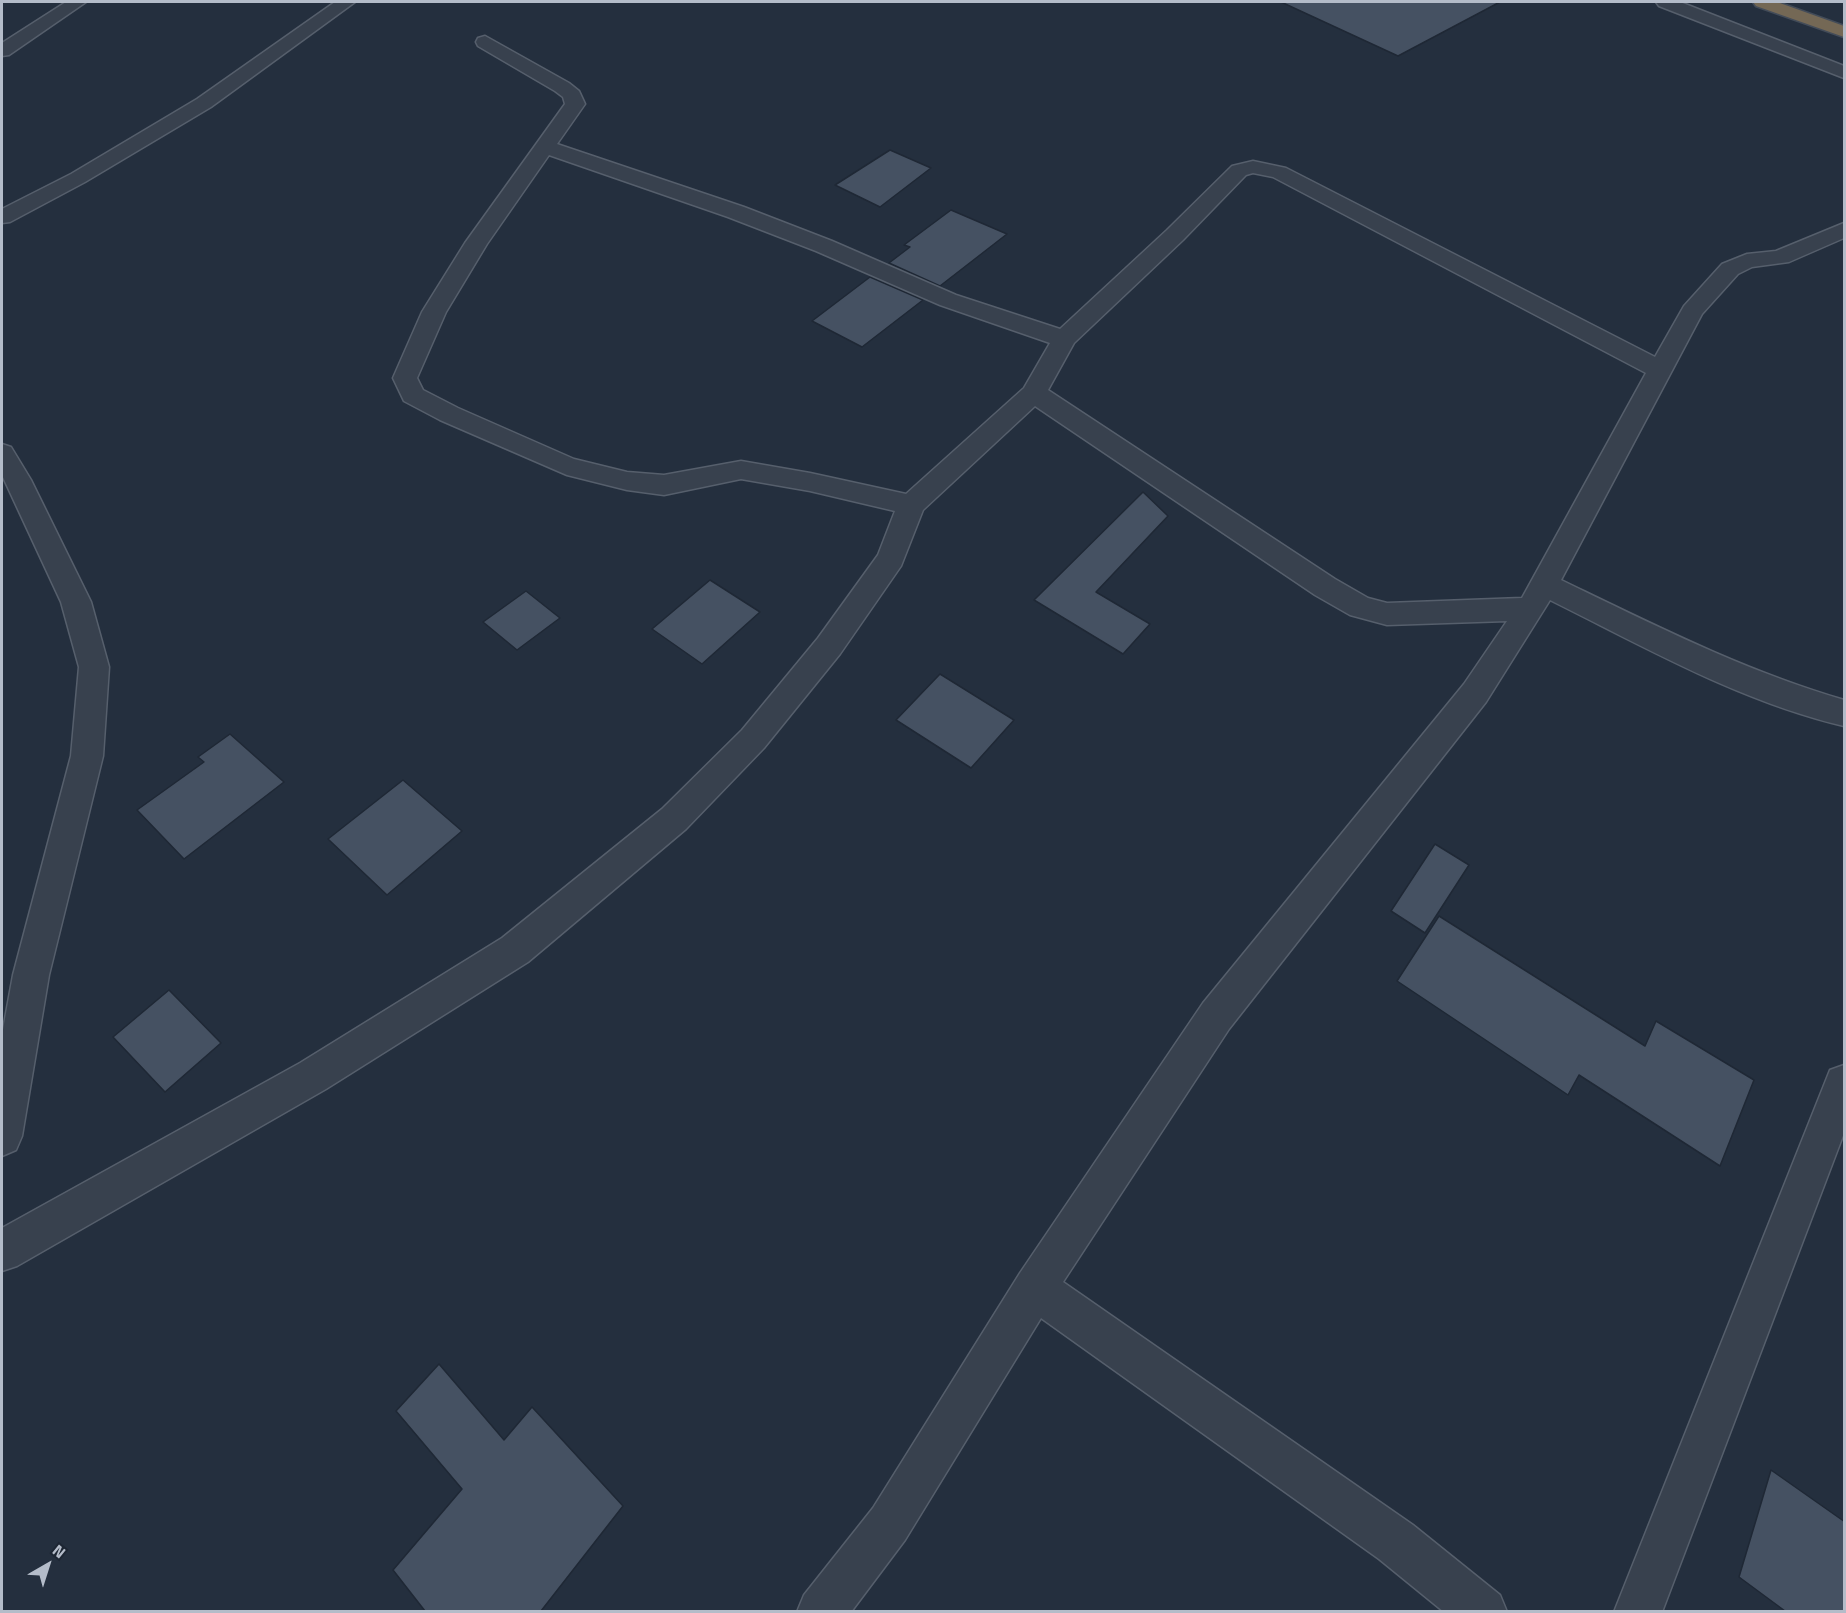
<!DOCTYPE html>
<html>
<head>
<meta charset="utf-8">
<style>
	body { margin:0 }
	#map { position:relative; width:1846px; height:1613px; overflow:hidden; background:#242f3e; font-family:"Titillium Web",sans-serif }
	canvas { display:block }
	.frame { position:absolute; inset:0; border:3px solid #b4bcc9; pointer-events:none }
	.north { position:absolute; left:18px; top:1535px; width:60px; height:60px; -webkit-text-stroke:4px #1d2633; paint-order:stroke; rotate:39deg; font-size:16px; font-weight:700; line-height:24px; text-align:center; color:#b4bcc9 }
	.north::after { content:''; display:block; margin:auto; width:21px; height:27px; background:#b4bcc9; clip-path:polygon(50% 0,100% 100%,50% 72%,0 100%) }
</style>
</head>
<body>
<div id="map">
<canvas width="1846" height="1613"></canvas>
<div class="frame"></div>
<div class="north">N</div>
</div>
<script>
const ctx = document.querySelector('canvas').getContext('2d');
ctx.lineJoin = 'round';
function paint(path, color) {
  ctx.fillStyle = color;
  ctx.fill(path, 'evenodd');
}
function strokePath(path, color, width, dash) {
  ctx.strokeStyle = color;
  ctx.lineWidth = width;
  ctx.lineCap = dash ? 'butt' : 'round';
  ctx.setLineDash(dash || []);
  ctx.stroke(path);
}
const building = new Path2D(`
	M1281,2H1500L1398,56Z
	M890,150L931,168L880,207L835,185Z
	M951,210L1007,234L940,286L889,263L910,247L904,245Z
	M870,277L923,300L862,347L812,321Z
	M1143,492L1168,516L1096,592L1150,624L1123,654L1034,600Z
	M710,580L760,612L702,664L652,629Z
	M526,591L560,618L517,650L483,622Z
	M940,674L1014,720L971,768L896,720Z
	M230,734L284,782L184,859L137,810L204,762L198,757Z
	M403,780L462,831L387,895L328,839Z
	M1435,844L1469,865L1425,933L1391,911Z
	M1439,916L1645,1046L1656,1021L1754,1080L1720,1166L1579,1075L1568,1095L1397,981Z
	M169,990L221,1043L165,1092L113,1037Z
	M439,1364L504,1440L532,1407L623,1506L541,1611H425L393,1570L462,1489L396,1411Z
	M1771,1470L1845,1522V1611H1785L1739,1577Z`);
paint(building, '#455162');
strokePath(building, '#1f2835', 1.5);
const minor = new Path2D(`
	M66,2H86L9,55L2,56V43Z
	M335,2H355L211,107L85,182L10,222L2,223V209L71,174L197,99Z
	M1656,2H1680L1844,66V78L1659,6Z
	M485,36L569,83L579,91L585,104L557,144L744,207L832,241L956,295L1060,329L1167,230L1232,166L1253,161L1286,168L1655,357L1684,306L1722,264L1747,254L1776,251L1844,223V238L1789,262L1752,267L1738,274L1702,314L1561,580C1654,625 1745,671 1844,700V726C1741,702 1645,647 1550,600L1486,702L1229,1029L1063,1282L1413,1525L1500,1595L1507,1612H1444L1379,1559L1041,1318L905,1540L851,1612H797L804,1595L873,1508L1020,1273L1203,1003L1464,684L1507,621L1387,625L1350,615L1315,595L1035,406L923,510L901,566L840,654L764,748L686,829L528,962L326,1089L17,1266L2,1271V1228L300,1063L502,938L662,809L742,730L818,638L878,555L895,511L810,491L741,479L664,495L627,490L567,475L440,420L404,401L393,378L422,312L465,243L565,104L563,97L555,91L478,46L476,42L478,38ZM549,155L728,217L816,251L940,305L1050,343L1024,388L906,494L810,473L741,461L664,475L627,472L574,459L458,408L423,390L417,378L446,312L487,244ZM1253,173L1273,177L1646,373L1522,598L1387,603L1368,598L1335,579L1048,390L1074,343L1183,240L1246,175Z
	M2,444L11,447L31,480L91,602L109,667L103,756L49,975L22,1136L16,1150L2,1156V1035L13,975L71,756L79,667L61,602L2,475Z
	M1844,1065V1133L1662,1612H1614L1830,1070Z`);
const highway = new Path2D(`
	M1753,2H1777L1844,26V37L1756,6Z`);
strokePath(minor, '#565f6c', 3);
strokePath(highway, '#434c59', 3);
paint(minor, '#38414e');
paint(highway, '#746855');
</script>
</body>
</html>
